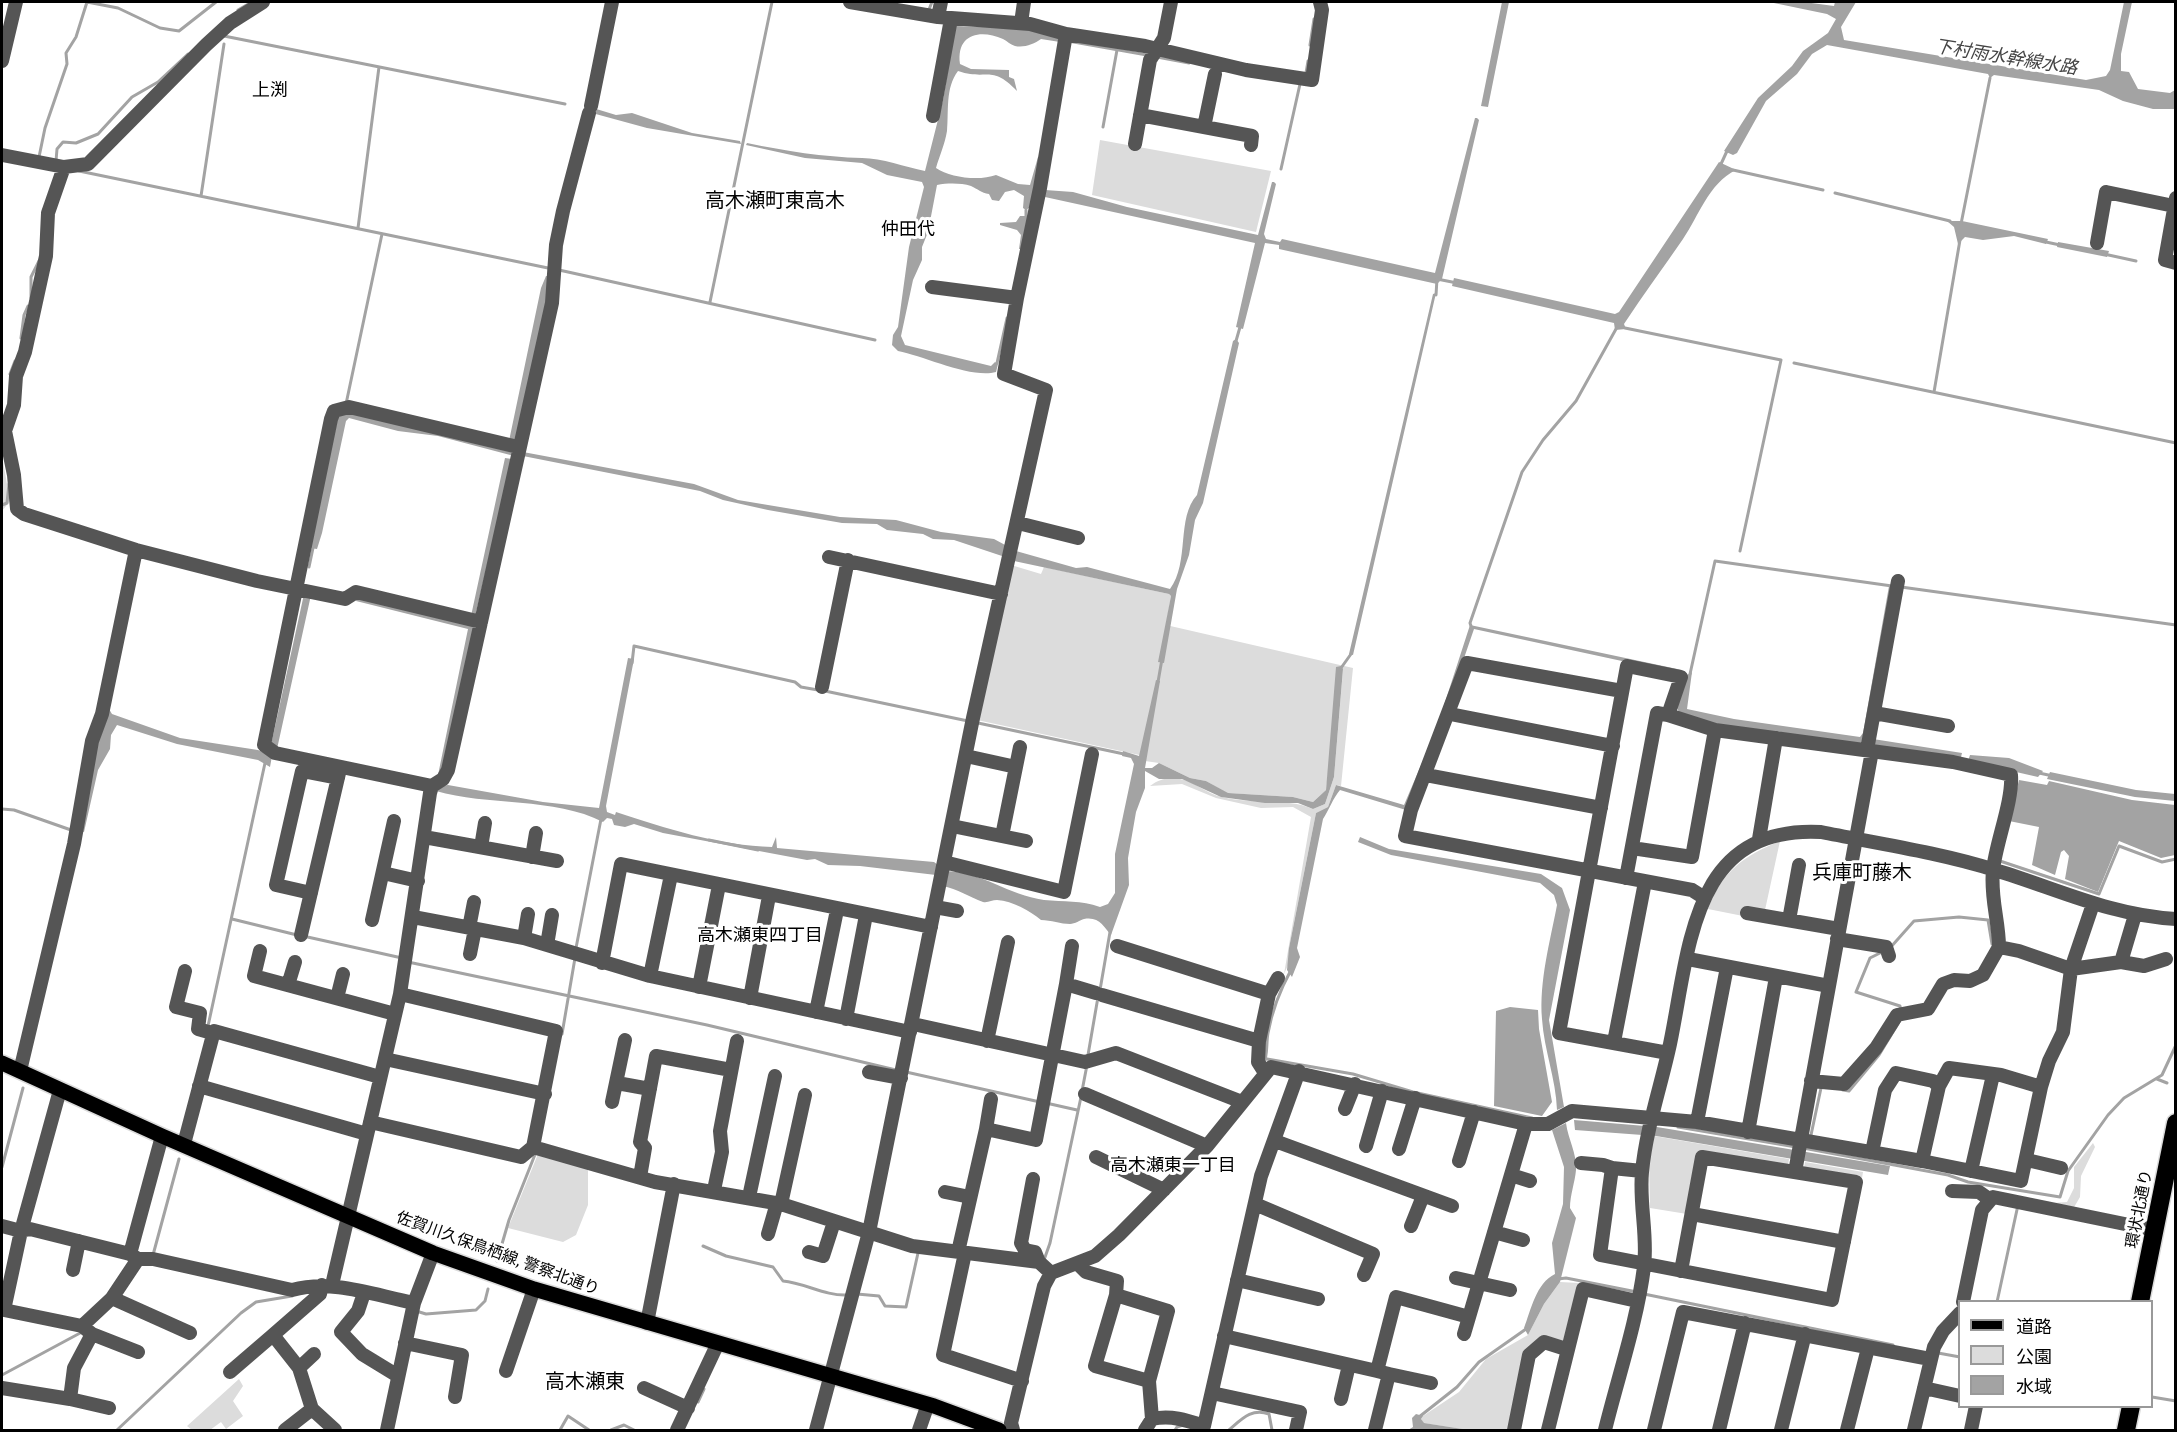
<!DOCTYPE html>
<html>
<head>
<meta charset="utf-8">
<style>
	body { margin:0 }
	#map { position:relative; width:2177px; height:1432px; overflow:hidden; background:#fff; font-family:Commissioner,"Noto Sans JP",sans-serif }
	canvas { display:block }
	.frame { position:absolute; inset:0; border:3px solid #000; pointer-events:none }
	.legend { position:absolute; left:1958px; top:1300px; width:195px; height:108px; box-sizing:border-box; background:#fff; border:2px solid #999; margin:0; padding:8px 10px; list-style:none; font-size:18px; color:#000 }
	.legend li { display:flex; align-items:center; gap:12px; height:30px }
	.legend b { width:30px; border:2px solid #999 }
</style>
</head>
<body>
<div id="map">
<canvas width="2177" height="1432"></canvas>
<div class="frame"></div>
<ul class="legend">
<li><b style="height:8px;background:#000"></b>道路</li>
<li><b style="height:16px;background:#dcdcdc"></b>公園</li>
<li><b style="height:16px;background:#a3a3a3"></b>水域</li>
</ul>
</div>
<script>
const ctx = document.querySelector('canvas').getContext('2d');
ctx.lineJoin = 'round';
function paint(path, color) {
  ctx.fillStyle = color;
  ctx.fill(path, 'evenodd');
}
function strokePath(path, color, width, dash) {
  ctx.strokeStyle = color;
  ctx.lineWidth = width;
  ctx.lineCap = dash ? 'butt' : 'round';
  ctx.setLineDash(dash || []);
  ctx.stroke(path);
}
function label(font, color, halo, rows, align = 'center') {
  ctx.font = font + ' Commissioner,"Noto Sans JP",sans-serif';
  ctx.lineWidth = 6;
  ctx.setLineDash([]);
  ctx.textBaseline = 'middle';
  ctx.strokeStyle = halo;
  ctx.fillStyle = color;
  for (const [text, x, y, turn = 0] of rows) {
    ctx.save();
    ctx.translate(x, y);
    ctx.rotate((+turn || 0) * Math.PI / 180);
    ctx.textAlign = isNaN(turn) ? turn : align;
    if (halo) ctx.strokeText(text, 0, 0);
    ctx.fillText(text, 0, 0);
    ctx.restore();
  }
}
paint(new Path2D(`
	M1100,140L1271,171L1256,232L1092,195Z
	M2,456L10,501L2,511Z
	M1011,565L1041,574L1044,567L1169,594L1171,596L1166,625L1353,668L1341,786L1336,785L1328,807L1316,813L1289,948V963L1284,974L1311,817L1293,807L1261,808L1216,798L1182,784L1150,786C1159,779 1168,777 1180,779C1194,781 1207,794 1222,797C1252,805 1285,797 1313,809L1325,804L1334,777L1343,670L1341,666L1326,790L1313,802L1293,797L1227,793L1206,781L1190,778L1159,763L1145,761L1144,756L977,720Z
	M1780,841L1765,910L1745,906L1743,916L1708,909C1722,871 1744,856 1780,841Z
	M1654,1136L1789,1159L1788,1165L1700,1151L1687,1214L1650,1208L1649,1163Z
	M2093,1143L2095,1147L2081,1176L2080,1197L2073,1209L2053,1203L2067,1202L2074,1188V1167Z
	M538,1154L588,1169V1205L576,1235L563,1242L508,1228Z
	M1805,1162L1863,1172L1862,1178L1804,1168Z
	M1560,1282L1579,1283L1564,1343L1527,1351L1511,1430H1469L1423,1423L1421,1419L1423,1416L1459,1392L1486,1359L1528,1335L1544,1304Z
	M239,1379L243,1386L233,1401L243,1416L226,1429L221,1422L210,1430H192L187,1426Z`), '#dcdcdc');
paint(new Path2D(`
	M1502,2H1509L1488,107L1481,106Z
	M1769,2H1804L1834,6L1835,2H1856L1841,27L1844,40L2086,80L2106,76L2110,70L2124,2H2132L2121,54V71L2129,72L2138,89L2170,93L2175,90V109H2153L2123,101L2099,90L1994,75L1990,78L1988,74L1827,45L1812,54L1797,74L1766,101L1737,153L1733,155L1724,151L1758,98L1792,66L1803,51L1828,33L1836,19L1827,14Z
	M955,26L1026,28L1061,39L1060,42L1041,39C1034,44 1024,48 1015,46C1011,45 1007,41 1003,39C980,29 956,34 960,64L971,69L1009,70V77L1014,79L1017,91C991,64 987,81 958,71C945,88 949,112 947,131C945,144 939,157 936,168C950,178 980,181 996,175L1018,184L1030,185L1038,157L1041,158L1045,190L1073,192L1127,207L1258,235L1272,182H1274L1276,184L1264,234L1266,239L1280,242L1282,239L1435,273L1475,118H1477L1479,120L1442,279L1437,284L1279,249V245L1265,243L1243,329L1236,327L1255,243L1045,197L1026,210L1023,208L1024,196L1014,190L1005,192L999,201L992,200L989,194C981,193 978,189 971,186C961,183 948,183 937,185L928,232L922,247V260L913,280L901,336L905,345L991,366L995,362L998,364L996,372C972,379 924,356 898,351L892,345L893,335L898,327L909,247L924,187L922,182L887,175L862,163L805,158L746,145L747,143C786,151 823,157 862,158C882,158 905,167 925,171L943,100Z
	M593,108L616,115L632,113L692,133L740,141L741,144L647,128L592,113Z
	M1719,162L1736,170C1708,184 1699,216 1683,239C1663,268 1643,295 1624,324L1626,329L1615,330L1614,323L1452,286L1454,278L1615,314L1619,312Z
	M1020,216H1026L1028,222L1022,249H1019L1021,235L1017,230L1000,225V223L1016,222Z
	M1947,221H1962L2048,239L2046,244L2014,236L1983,240L1965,237L1958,244L1954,227Z
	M2058,242L2109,251L2107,257L2057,247Z
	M546,276H549L548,303L517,443L509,441L541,288Z
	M1436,293L1353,655L1349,654L1433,294Z
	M1236,339L1239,343L1203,503L1195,520L1189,555L1177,589L1164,663L1158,662L1171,596L1169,594L1014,561L1016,551L1076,568L1087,567L1170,589C1190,562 1176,518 1197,495L1233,341Z
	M343,412L515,451L514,456L438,436L398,431L349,418L346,421L322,533L317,549L310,548L338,417Z
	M523,452L694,484L738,500L840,517L896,520L941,532L994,539L1007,546L1005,557L954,540L933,539L923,534L887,530L877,524L842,523L768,510L723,500L700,491L523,456Z
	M505,458L512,459L475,617L471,616Z
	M1889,586H1892L1863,746L1712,723L1680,714L1677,708L1687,675L1692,672L1687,709L1734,719L1860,737L1863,733Z
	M304,594L311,595L277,749L271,745Z
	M357,596L475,626L444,771L438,775L468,629L356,601Z
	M1470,625L1682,670V674L1474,629L1439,731L1406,810L1340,790C1333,798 1329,810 1323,819L1297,948L1300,957L1292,977L1287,970L1289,948L1316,813L1328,807L1336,785L1404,805L1436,730Z
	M628,658L634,659L606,806L607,812L615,815L616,812C664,828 721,846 772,847L776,837L777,848L934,862L938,865L936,875L860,866L828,865L815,859L807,860L663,833L634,824L625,827L614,825L612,819L607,818L603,822C555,797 486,806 436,791L442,786L448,785L543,802L599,808Z
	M1341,666L1343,669L1334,777L1325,804L1313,809L1298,803H1265L1221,797L1182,779H1159L1145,771V788L1136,812L1128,858L1129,885L1111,935C1104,927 1099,916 1084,919C1080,920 1075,924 1070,924C1061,924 1051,920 1041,920C1030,911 1013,901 997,900C992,900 988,903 983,902C969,897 958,889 942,886L945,871C983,872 1008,895 1044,900C1064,902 1081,900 1100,907L1108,904L1115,893V854L1134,764L1131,758L1122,756L1123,751L1139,756L1156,680L1160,681L1145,768H1152L1159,763L1190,778L1206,781L1228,793L1293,797L1313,802L1326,790L1336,667Z
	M109,709L112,714L180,738L258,750L272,756L270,767L258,760L177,744L117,725L111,735L110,749L98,770L84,832L79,831L94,755Z
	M1873,739L1962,753L1960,761L1872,748Z
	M1970,755L2009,758L2043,771L2038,777L1968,761Z
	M2050,772L2136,790L2175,794V801L2135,797L2047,779Z
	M2019,780L2047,785L2049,781L2132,800L2175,805V855L2161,858L2119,841L2098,892L2065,879L2069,856L2064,850L2061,852L2055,875L2032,865L2039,827L2009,821Z
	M1360,837L1389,849L1541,874L1562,888L1570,910L1549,1020L1564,1107L1557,1110C1556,1079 1544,1050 1542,1019C1539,981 1550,942 1557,905L1554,895L1540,883L1391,855L1358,842Z
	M1510,1007L1538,1010L1539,1029L1552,1102L1542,1116L1494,1106L1496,1011Z
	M1574,1120L1657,1127L1890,1166L1888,1175L1656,1136L1575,1130Z
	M1566,1123C1568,1139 1577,1153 1576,1170C1575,1182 1570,1195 1570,1208L1576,1218L1560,1282L1544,1304L1528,1335L1524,1328C1531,1310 1536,1283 1555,1274L1552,1243L1563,1204L1564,1167L1552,1130Z
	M1416,1414L1423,1416L1421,1419L1424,1423L1469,1430H1408L1413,1427L1412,1418Z`), '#a3a3a3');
strokePath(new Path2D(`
	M87,2L118,8L160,28L179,31L216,2
	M238,10L250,3
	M928,12L932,2
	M224,36L565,104
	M1068,41L1147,55
	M1310,45L1314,19
	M1157,57L1189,63
	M1306,73L1308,61
	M1103,127L1117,50
	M39,157L45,128L67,64L66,53L76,37L87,2
	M56,161L57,149L63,142L76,143L98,134L132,97L158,82L188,54
	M1721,164L1727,151
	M1281,169L1300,84
	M1733,170L1823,190
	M79,171L548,268
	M1835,193L1950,221
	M201,196L224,44
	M1026,220V210
	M1961,224L1990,78
	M358,228L379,67
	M2046,242L2060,245
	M2104,254L2136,261
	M559,270L875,340
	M1436,295L1437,279L1457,283
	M31,298V277L39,261
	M710,302L772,2
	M1625,328L1781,360L1740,551
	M21,338L24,315L28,306
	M1236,341L1240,327
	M997,363L1007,318
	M1794,363L2176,443
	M10,374L15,361
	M1934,392L1960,240
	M346,404L382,234
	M2,505L7,503L9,484
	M309,567L313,548
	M1901,587L2176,625
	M1471,626L1470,623L1522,472L1543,440L1576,401L1616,329
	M632,663L634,646L795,682L801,687L818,690
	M1341,668L1351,654
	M1690,674L1715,561L1892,586
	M1158,682L1162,659
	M825,691L968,721
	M978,723L1124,754
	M2039,773L2053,776
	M2,809L14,810L71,830
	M709,840L758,850
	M2000,861L2099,894L2119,846L2162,862L2176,859
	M232,919L297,935
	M303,936L402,958
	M576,948L601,819
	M1890,948L1914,921L1959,917L1988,920L1992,944
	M1884,951L1870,958L1856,992L1900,1006L1901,1011
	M408,962L707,1025L896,1070
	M1100,990L1110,932
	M208,1026L265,763
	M562,1034L575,958
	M1088,1055L1098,997
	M1267,1059L1353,1074L1413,1092L1532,1118
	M1263,1065C1268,1058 1266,1043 1268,1033C1272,1011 1280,990 1291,970
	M906,1072L1040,1102
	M2157,1079L2167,1083
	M1843,1090L1849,1091L1879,1055L1902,1017
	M1082,1091L1087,1065
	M1046,1103L1077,1110
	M1678,1127L1796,1147
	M1811,1135L1821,1088
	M1803,1148L1948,1175L1968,1182L2060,1197L2068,1171L2108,1115L2124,1098L2162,1075L2176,1045
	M2,1167L23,1088
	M703,1246L726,1256L773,1267L783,1281C805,1283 825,1296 847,1295
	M153,1255L179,1159
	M1044,1260L1050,1243L1081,1097
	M497,1261L509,1220L536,1152
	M1558,1279L1566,1278L1637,1292
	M857,1294L879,1296L885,1306L906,1307L918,1253
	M1644,1294L1893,1345
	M1997,1302L2018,1205
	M416,1311L426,1314L476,1310L485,1301L488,1289
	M1938,1353L1960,1357
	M2,1375L82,1332
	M2152,1397L2176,1401
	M698,1402L704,1389
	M1419,1417L1457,1387L1479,1362L1526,1329
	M117,1430L241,1313L256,1302L292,1296
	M560,1430L568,1416L589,1430
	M611,1430L624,1425L634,1430
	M1175,1430L1177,1427L1183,1425
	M1229,1430C1242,1419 1251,1408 1269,1414L1272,1430`), '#a3a3a3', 3);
const major = new Path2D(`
	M2,1063L162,1136L433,1253L534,1289L934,1406L999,1430`);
const highway = new Path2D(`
	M2140,1302L2176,1123
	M2126,1430L2131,1406`);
strokePath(major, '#dbdbdb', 18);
strokePath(highway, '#dbdbdb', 21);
strokePath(new Path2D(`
	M850,2L938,17
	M941,2L938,17L1030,24L1066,34L1145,46L1246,70L1312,80L1322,10L1320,2
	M1021,23L1024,2
	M2,61L16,2
	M591,106L612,2
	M1140,115L1252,136L1251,145
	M933,116L951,19
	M1204,127L1215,74
	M1135,144L1150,60L1164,38L1171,2
	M2,155L64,167L88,164L206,45L230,23L263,2
	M64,167L48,213L46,256L25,352L16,376L14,405L5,431L14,475L17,509L24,514L136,550L257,581L345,599L356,592L481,622
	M2176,198L2165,260L2176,263
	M2097,243L2106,192L2174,206
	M932,287L1017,298
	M1018,523L1078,538
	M829,557L1001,594
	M822,687L848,560
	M1622,691L1467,663L1411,810L1405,836L1692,890L1703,897
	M1874,713L1948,726
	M1450,714L1613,746
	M1867,750L1898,581
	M966,756L1016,767
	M1426,775L1601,808
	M432,786L275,753L264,745L331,419L334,411L349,407L518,447
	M952,826L1026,841
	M1002,836L1020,747
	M424,837L557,861
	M1759,839L1776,738
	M481,847L485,823
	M1632,848L1692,857L1715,730
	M532,857L536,833
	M944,862L1064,892L1092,754
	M383,873L418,881
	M1626,878L1657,713L1668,715
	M311,893L276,885L302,771L338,778
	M935,907L957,911
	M1747,913L1839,929
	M413,917L524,938L650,976L910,1032
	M372,920L394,821
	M1789,920L1799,865
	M469,928L474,902
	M301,935L340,769
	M524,938L528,914
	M1837,939L1886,947L1889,956
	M547,945L552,915
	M1117,946L1269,994
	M260,951L254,976L395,1014
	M470,954L475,929
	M1688,959L1829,986
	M2121,962L2135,915
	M602,963L621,864L931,927
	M185,971L176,1007L200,1013L198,1029L212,1033
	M650,976L671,875
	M1066,984L1072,946
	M288,985L295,962
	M699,987L719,885
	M1102,995L1259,1041L1258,1062L1265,1073
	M337,998L343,974
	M750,998L769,896
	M816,1012L837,910
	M846,1019L866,915
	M913,1024L1085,1062L1116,1053L1242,1102
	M987,1041L1008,942
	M1259,1041L1269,994L1278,978
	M1614,1042L1645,882
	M1668,1053L1559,1033L1627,666L1681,677L1668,715L1715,730L1953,762L2011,775C2013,801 1996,842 1993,870C1990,897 1999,921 1999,947
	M385,1059L545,1094
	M20,1071L74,844L92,741L102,714L136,550
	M869,1072L901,1078
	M1811,1081L1844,1084L1876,1048L1897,1015L1928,1009L1943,984L1954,980L1970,981L1983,975L1999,947L2019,951L2071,969L2121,962L2144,966L2166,959
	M617,1083L650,1089
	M199,1086L367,1134
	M60,1090L21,1231L4,1310L82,1326L112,1298L138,1259
	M1085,1094L1207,1146
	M612,1102L625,1040
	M1345,1109L1355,1084
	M370,1122L521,1157L533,1147L556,1031L400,994
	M1697,1122L1727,967
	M986,1129L991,1099
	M1748,1132L1776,977
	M1275,1141L1452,1206
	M184,1144L214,1031L380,1077
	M1366,1146L1382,1091
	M533,1147L655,1182L781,1204L912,1246L1039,1262L1051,1273
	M1399,1149L1415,1098
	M1872,1152L1885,1090L1896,1073L1933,1081L1939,1086
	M1096,1157L1164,1190
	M2027,1160L2061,1168
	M1459,1161L1474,1112
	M1922,1161L1939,1086L1949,1068L2001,1075L2041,1087
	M1581,1163L1603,1165L1612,1168
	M1642,1171L1612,1168L1600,1255L1832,1300L1856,1182L1702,1157L1681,1271
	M1971,1171L1993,1075
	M1795,1172L1872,751
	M1511,1175L1530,1181
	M640,1177L645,1148L640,1142L656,1056L731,1070
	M1033,1179L1021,1243L1025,1250L1035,1252L1039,1262
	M714,1190L722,1152L720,1131L737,1041
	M1952,1191L1979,1192L1989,1199
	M945,1192L970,1197
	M749,1197L775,1076
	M781,1204L805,1095
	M1255,1204L1373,1254L1364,1275
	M1692,1214L1844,1242
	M2,1226L21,1231L30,1229L130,1254L138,1259H153L292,1290C333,1279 373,1295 414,1303
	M1411,1226L1423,1196
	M1494,1232L1523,1240
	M768,1234L777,1203
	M809,1252L823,1256L834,1222
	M958,1252L986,1129L1036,1140L1066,984L1096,993
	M965,1253L943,1355L1022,1381
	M130,1254L162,1136
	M1078,1264L1086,1272L1117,1281L1116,1295L1095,1366L1149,1381L1152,1419
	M73,1270L79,1241
	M1456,1278L1510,1290
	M1237,1280L1318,1299
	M332,1285L400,994L430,793L432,786L443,779L448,770L552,303L556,245L563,211L589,113
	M364,1293L358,1311L341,1332L362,1354L398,1376
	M1116,1295L1168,1311L1149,1381
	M112,1298L190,1333
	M1963,1302L1982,1210L1993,1197L2154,1230
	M647,1323L674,1184
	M92,1334L138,1352
	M1464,1334L1526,1124
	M1224,1336L1377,1371L1396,1297L1469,1317
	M405,1343L462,1355L455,1397
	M299,1368L314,1354
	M506,1371L534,1289
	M230,1372L273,1335
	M1389,1374L1431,1383
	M2,1388L70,1399L74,1368L92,1334L82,1326
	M644,1388L688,1408
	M1924,1388L1960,1396
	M1212,1393L1300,1412L1296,1430
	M70,1399L109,1408
	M1341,1399L1349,1365
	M312,1409L299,1368L273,1335L320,1294L322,1285
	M285,1430L312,1409L335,1430
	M387,1430L414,1303L433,1253
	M677,1430L718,1343
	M816,1430L869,1232L973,718L1046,390L1004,374L1017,298L1040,188L1066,34
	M919,1430L928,1404
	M1013,1430L1011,1423L1044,1286L1051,1273L1095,1256L1119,1235L1207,1146L1271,1067L1526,1124H1548L1572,1111L1697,1122L1922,1161L2021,1181L2041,1087L2049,1061L2063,1032L2071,969L2093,904
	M1145,1430L1152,1419C1171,1415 1186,1420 1204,1426L1261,1176L1299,1071
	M1375,1430L1389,1374L1377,1371
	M1514,1430L1529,1355L1544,1342L1566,1349
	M1548,1430L1583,1289L1637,1301
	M1605,1430C1618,1377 1637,1322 1644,1267C1648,1236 1639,1204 1642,1172C1646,1129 1661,1086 1670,1044C1690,948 1691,825 1821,832C1876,843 1942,853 1995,870C2055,888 2112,916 2176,919
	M1654,1430L1683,1312L1930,1359
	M1719,1430L1745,1323
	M1781,1430L1805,1334
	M1847,1430L1868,1348
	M1914,1430L1934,1347L1943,1331L1960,1313
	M1971,1430L1976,1406`), '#555', 14);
strokePath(major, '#000', 15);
strokePath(highway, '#000', 18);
label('16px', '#000', '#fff', [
	["環状北通り",2139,1209,-79],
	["佐賀川久保鳥栖線, 警察北通り",498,1253,20]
]);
label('italic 18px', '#444', '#fff', [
	["下村雨水幹線水路",2006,57,9]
]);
label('18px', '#000', '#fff', [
	["上渕",270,90],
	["仲田代",908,229],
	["高木瀬東四丁目",760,935],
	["高木瀬東一丁目",1173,1165]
]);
label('20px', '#000', '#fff', [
	["高木瀬町東高木",775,200],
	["兵庫町藤木",1862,872],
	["高木瀬東",585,1381]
]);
</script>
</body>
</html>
